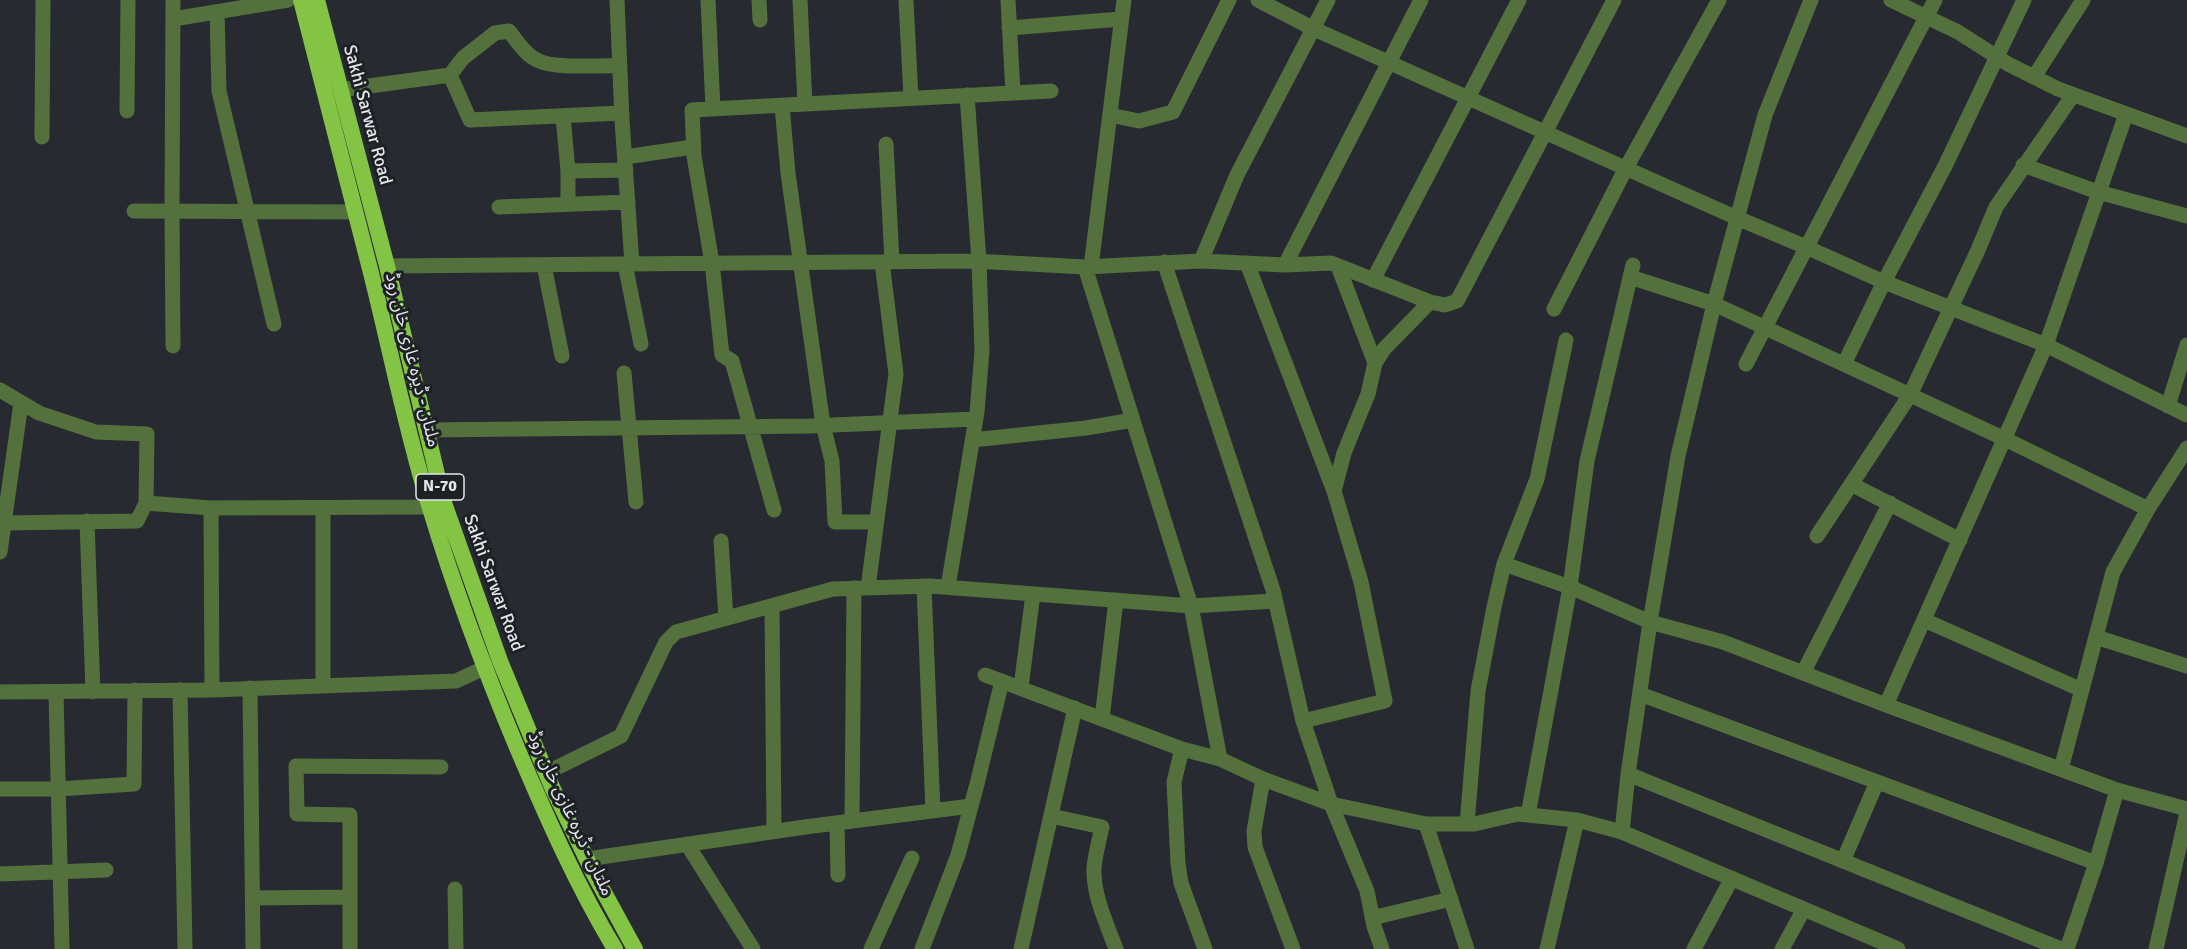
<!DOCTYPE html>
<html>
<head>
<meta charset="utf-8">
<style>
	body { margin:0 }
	canvas { display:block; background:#272a30 }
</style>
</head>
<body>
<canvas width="2187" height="949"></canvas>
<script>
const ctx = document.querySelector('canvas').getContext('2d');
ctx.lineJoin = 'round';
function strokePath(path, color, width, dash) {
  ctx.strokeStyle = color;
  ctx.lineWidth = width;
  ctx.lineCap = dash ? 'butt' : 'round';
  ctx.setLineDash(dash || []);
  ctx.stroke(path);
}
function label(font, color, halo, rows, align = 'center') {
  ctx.font = font + ' Signika,"Noto Sans Arabic",sans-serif';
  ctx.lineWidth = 6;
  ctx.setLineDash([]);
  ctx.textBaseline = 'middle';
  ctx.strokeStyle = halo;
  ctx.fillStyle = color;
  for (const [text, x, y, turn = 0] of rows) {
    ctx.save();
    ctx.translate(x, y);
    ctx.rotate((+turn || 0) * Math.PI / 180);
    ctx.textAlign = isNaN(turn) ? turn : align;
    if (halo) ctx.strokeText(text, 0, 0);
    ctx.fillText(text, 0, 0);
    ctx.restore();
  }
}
strokePath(new Path2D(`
	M173,0L172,212L173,346
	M617,0L622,120L632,264
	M708,0L713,109
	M759,0L760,20
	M800,0L805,104
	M906,0L911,98
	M1008,0L1013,93
	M1258,0L1314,29L1737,218L1806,247L1884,282L2046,345L2187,415
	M1891,0L1958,32L2008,64L2058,89L2187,136
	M217,12L219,91L274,324
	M173,19L288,0
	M1009,28L1121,19
	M450,75L470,120L622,113
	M2034,77L2083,0
	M340,90L450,75L463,58L495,33L509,31C517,41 526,56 539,61C557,69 599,65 620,66
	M782,106L788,173L823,425L832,461L835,522H876
	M127,111L128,0
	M1110,115L1139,121L1173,112L1229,0
	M563,116L568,171V204
	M42,137L43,0
	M886,144L892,262
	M625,157L693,147
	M2023,165L2098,192L2187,216
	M568,171L626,170
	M499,207L628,202
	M134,211L356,212
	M1201,261L1237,175L1328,0
	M1164,262L1273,590L1303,721L1331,804L1367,891L1374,926L1382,949
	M1247,263L1334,491L1361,582L1385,701L1303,721
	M625,264L641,344
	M544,265L562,356
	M1285,265L1421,0
	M387,266L974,261L1085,267L1201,261L1285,265L1331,263L1430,302L1445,305L1457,301L1464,288L1614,0
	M1338,266L1375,363
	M1085,267L1191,606L1220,759
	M1091,267L1124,0
	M1630,277L1714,304L2005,439L2148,509
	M1373,280L1519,0
	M1554,309L1626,168L1719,0
	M1746,364L1935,0
	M1844,364L1884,282L1946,164L2024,0
	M624,373L636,502
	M0,390L39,413L96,432L147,434L146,503L211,508L429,507L441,504
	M2168,406L2187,345
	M426,430L809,426L976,419
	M972,440L1086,428L1133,420
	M1851,484L1960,540
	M1334,491L1344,453L1368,394L1375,363L1384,349L1430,302
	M211,508L212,690
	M323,508V685
	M774,510L732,361L722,355L712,263L694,156L692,110L1051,91
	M87,521L93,692
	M5,523L137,521L146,503
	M1817,536L1910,395L1978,250L1996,207L2073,95
	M721,541L726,618
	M0,552L21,403
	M1504,564L1570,587L1650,622L1723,642L1886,705L2117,790L2187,809
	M924,586L933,811
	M948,587L977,412L982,351L979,261L967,95
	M868,588L896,374L882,262
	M772,606L774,831
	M1924,620L2082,690
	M2096,637L2187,666
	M1803,673L1890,503
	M985,675L1182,749L1220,759L1263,779L1331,804L1426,824H1474L1518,814L1577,820L1622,832L1898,949
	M1021,687L1033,594
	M250,688L253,949
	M180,690L185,949
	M0,692L212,690L456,681L484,668
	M56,692L62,949
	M1640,694L2096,863
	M1886,705L2046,345L2126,114
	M1102,719L1116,600
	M1182,749L1174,782L1178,864L1181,883L1205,949
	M2061,769L2113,572L2148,509L2187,448
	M546,773L621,736L666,642L676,632L833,589L930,586L1191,606L1275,601
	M1628,774L2061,949
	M1263,779L1254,831L1255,847L1293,949
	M0,789H58L134,784L135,690
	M1528,815L1570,587L1587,461L1633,265
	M1051,816L1102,827C1099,841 1095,855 1094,868C1093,896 1107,924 1116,949
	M852,821L854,588
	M837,823L838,875
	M1426,824L1467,949
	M1467,824L1478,691L1494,607L1504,564L1537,479L1566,340
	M1622,832L1628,774L1650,622L1678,456L1714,304L1765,115L1811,0
	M687,844L753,949
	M587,859L805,827L971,806
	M1843,861L1877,782
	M0,874L106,870
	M455,889L456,949
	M253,898L350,897
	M1372,918L1451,899
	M350,949V815L297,814L296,766L441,767
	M871,949L912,858
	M922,949L958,855L977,784L1002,681
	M1021,949L1075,708
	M1547,949L1577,820
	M1694,949L1732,878
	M1782,949L1804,909
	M2067,949L2096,863L2117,790
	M2156,949L2187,813`), '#54713d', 15);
strokePath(new Path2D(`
	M301,0C324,91 348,182 371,273C391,352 406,431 430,508C455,591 485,671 518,750C547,818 577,886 615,949
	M317,0L387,266L444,503L500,661L552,787L594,874L635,949`), '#84c445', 16);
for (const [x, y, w] of [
	[440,487,48]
]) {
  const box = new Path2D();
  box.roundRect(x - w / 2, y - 13, w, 26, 4.5);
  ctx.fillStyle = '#1d2126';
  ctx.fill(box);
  strokePath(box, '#e5e7ea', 1.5);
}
label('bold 16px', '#e5e7ea', null, [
	["N-70",440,487]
]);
label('18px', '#e5e7ea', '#1d2126', [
	["Sakhi Sarwar Road",367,115,75],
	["ملتان - ڈیرہ غازی خان روڈ",412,360,76],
	["Sakhi Sarwar Road",493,583,70],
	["ملتان - ڈیرہ غازی خان روڈ",570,814,65]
]);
</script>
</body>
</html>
